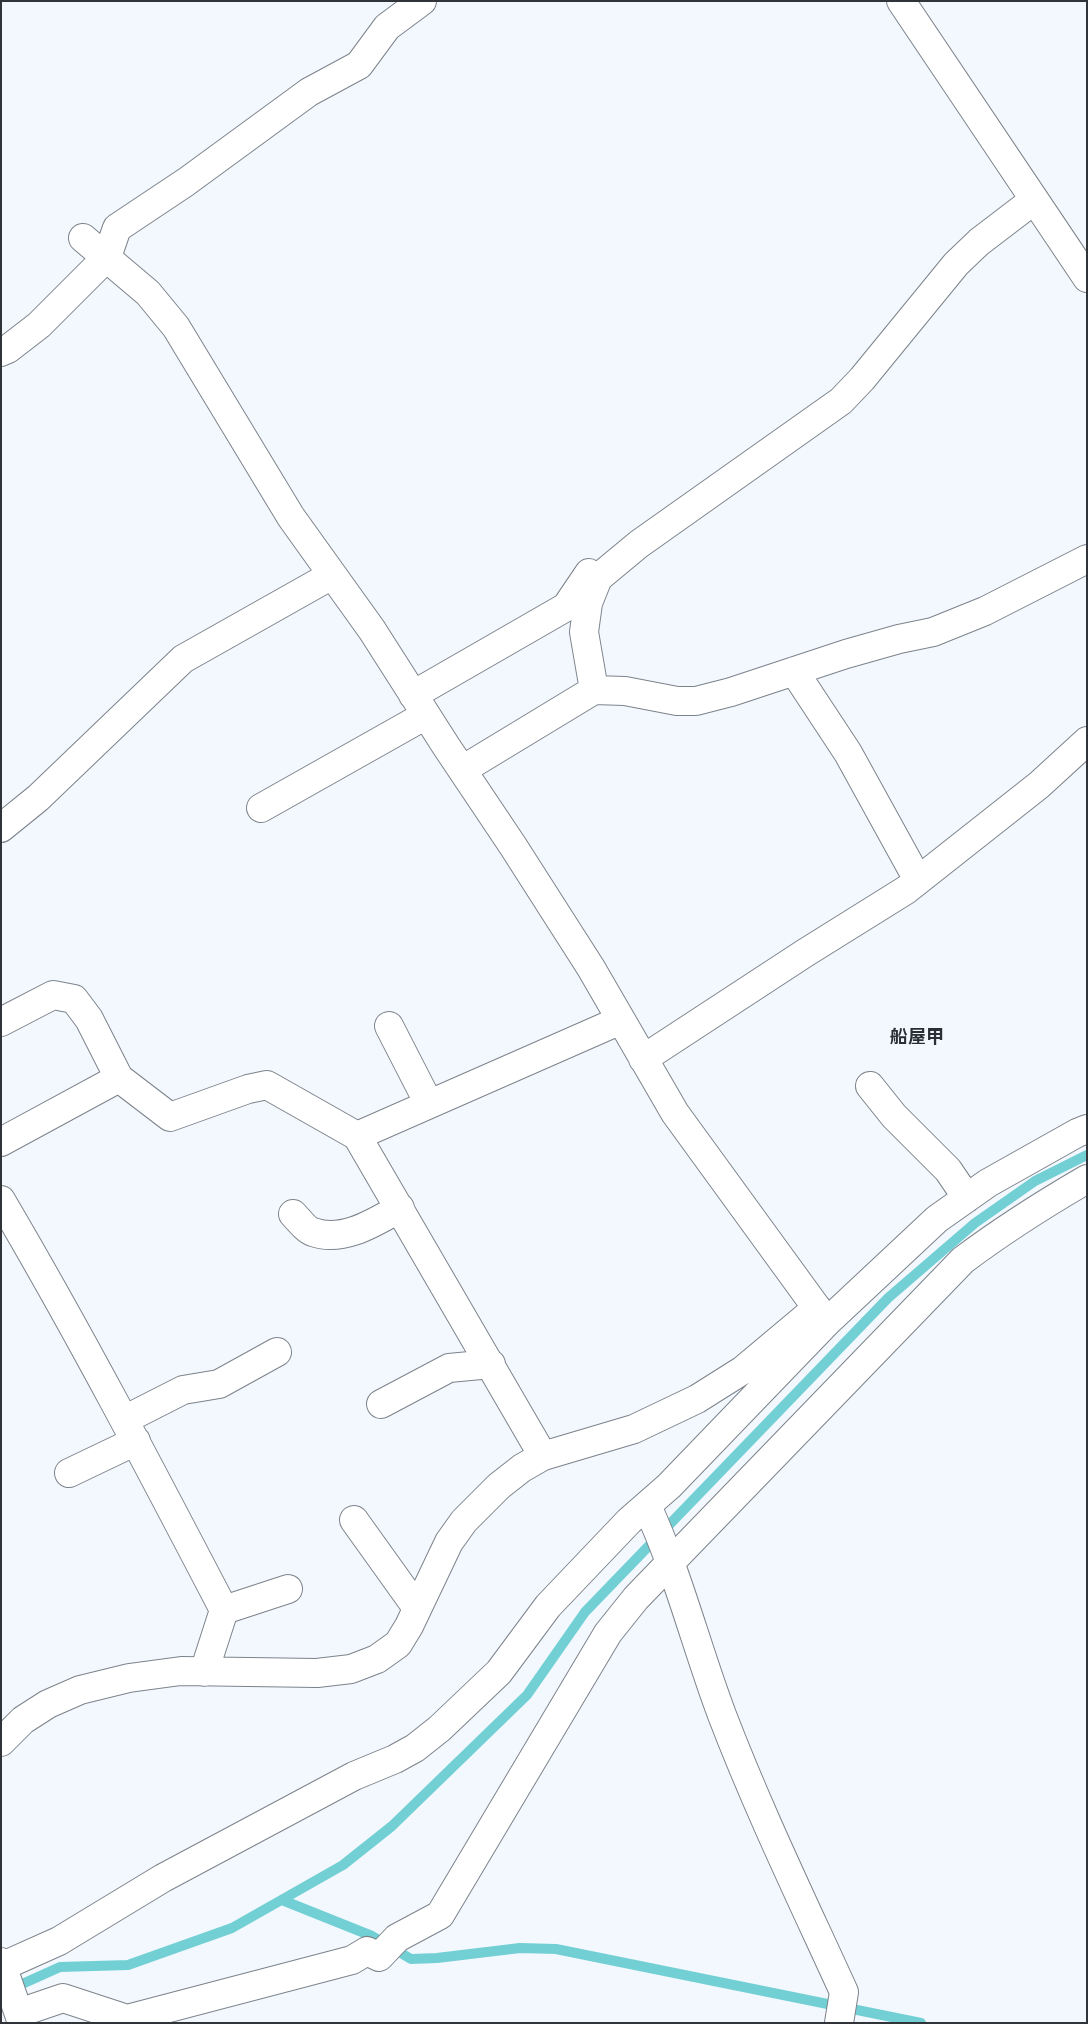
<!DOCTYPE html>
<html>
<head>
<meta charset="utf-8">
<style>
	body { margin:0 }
	#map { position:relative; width:1088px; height:2024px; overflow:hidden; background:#f3f8fe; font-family:"Times New Roman",serif }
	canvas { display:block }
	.frame { position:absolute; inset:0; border:2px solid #303337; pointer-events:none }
</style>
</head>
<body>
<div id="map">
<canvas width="1088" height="2024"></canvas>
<div class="frame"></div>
</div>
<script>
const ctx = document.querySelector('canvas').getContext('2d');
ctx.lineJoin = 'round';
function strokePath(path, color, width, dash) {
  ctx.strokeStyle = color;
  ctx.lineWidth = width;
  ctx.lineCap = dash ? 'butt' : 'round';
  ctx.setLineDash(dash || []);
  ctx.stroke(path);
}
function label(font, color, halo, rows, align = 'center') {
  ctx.font = font + ' "Times New Roman","Noto Sans JP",serif';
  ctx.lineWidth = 5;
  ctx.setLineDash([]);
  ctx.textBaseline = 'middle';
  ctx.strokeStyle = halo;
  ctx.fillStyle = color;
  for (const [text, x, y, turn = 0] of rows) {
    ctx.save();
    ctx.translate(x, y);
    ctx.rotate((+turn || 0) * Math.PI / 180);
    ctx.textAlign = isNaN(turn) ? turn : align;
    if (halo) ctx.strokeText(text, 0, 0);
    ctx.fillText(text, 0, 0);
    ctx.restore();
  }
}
strokePath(new Path2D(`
	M282,1900L372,1936L411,1959L437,1958L520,1948L556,1949L921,2023
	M11,1989L60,1967L128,1965L232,1928L343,1865L392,1826L527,1695L585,1612L888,1298L975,1223L1035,1181L1087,1155`), '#72d0d4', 10);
const street = new Path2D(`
	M901,1L1087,278
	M83,238L148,293L176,327L291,517L372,630L446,746L513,846L591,968L675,1113L827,1322
	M1,352L8,349L39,325L107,257L117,228L186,182L309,92L359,65L387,27L422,1
	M794,671L848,753L918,880
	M594,690L625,691L677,701H696L731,692L846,654L899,639L933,632L985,611L1087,559
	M413,695L566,607L589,573
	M462,770L594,690L584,632L588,603L598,578L639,544L841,401L862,379L956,264L979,242L1034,200
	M261,808L426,715
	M1,828L38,798L183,659L332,575
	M1,1022L53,995L74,999L89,1019L119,1078L170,1117L248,1089L267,1085L357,1136L543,1456
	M389,1026L429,1104
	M643,1059L805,953L906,890L1039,785L1087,741
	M870,1086L894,1116L948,1170L967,1198
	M357,1136L621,1020
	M1,1142L119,1078
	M1,1200C80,1334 152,1472 224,1610L204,1672
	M293,1214C298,1219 306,1230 313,1232C343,1243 375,1222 400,1208
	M381,1404L449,1368L491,1364
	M124,1420L183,1390L219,1384L277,1352
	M69,1473L136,1441
	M647,1506C678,1573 696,1646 722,1715C758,1809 802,1900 844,1992L839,2023
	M354,1520L417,1608
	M224,1610L288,1589
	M1,1742L23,1720L48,1704L80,1690L129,1678L181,1671L317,1673L351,1669L377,1659L398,1644L409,1626L449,1542L464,1521L499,1486L522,1468L543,1456L634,1429L697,1399L743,1370L817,1308
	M1,1967L59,1941L163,1878L354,1776L395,1759L415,1748L439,1729L499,1672L548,1606L629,1521L669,1486L827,1322L937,1219L988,1183L1077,1133L1087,1129
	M19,2013L63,1998L127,2019L352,1960L367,1951L379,1957L397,1938L440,1915L608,1633L636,1598L963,1260C1003,1230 1044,1204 1087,1179`);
const secondary = new Path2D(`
	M1,1962L22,2023`);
strokePath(street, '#7c838b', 30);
strokePath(secondary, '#7c838b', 30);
strokePath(street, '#fff', 28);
strokePath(secondary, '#fff', 28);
label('bold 18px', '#282f36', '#f3f8fe', [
	["船屋甲",917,1038]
]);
</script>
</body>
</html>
